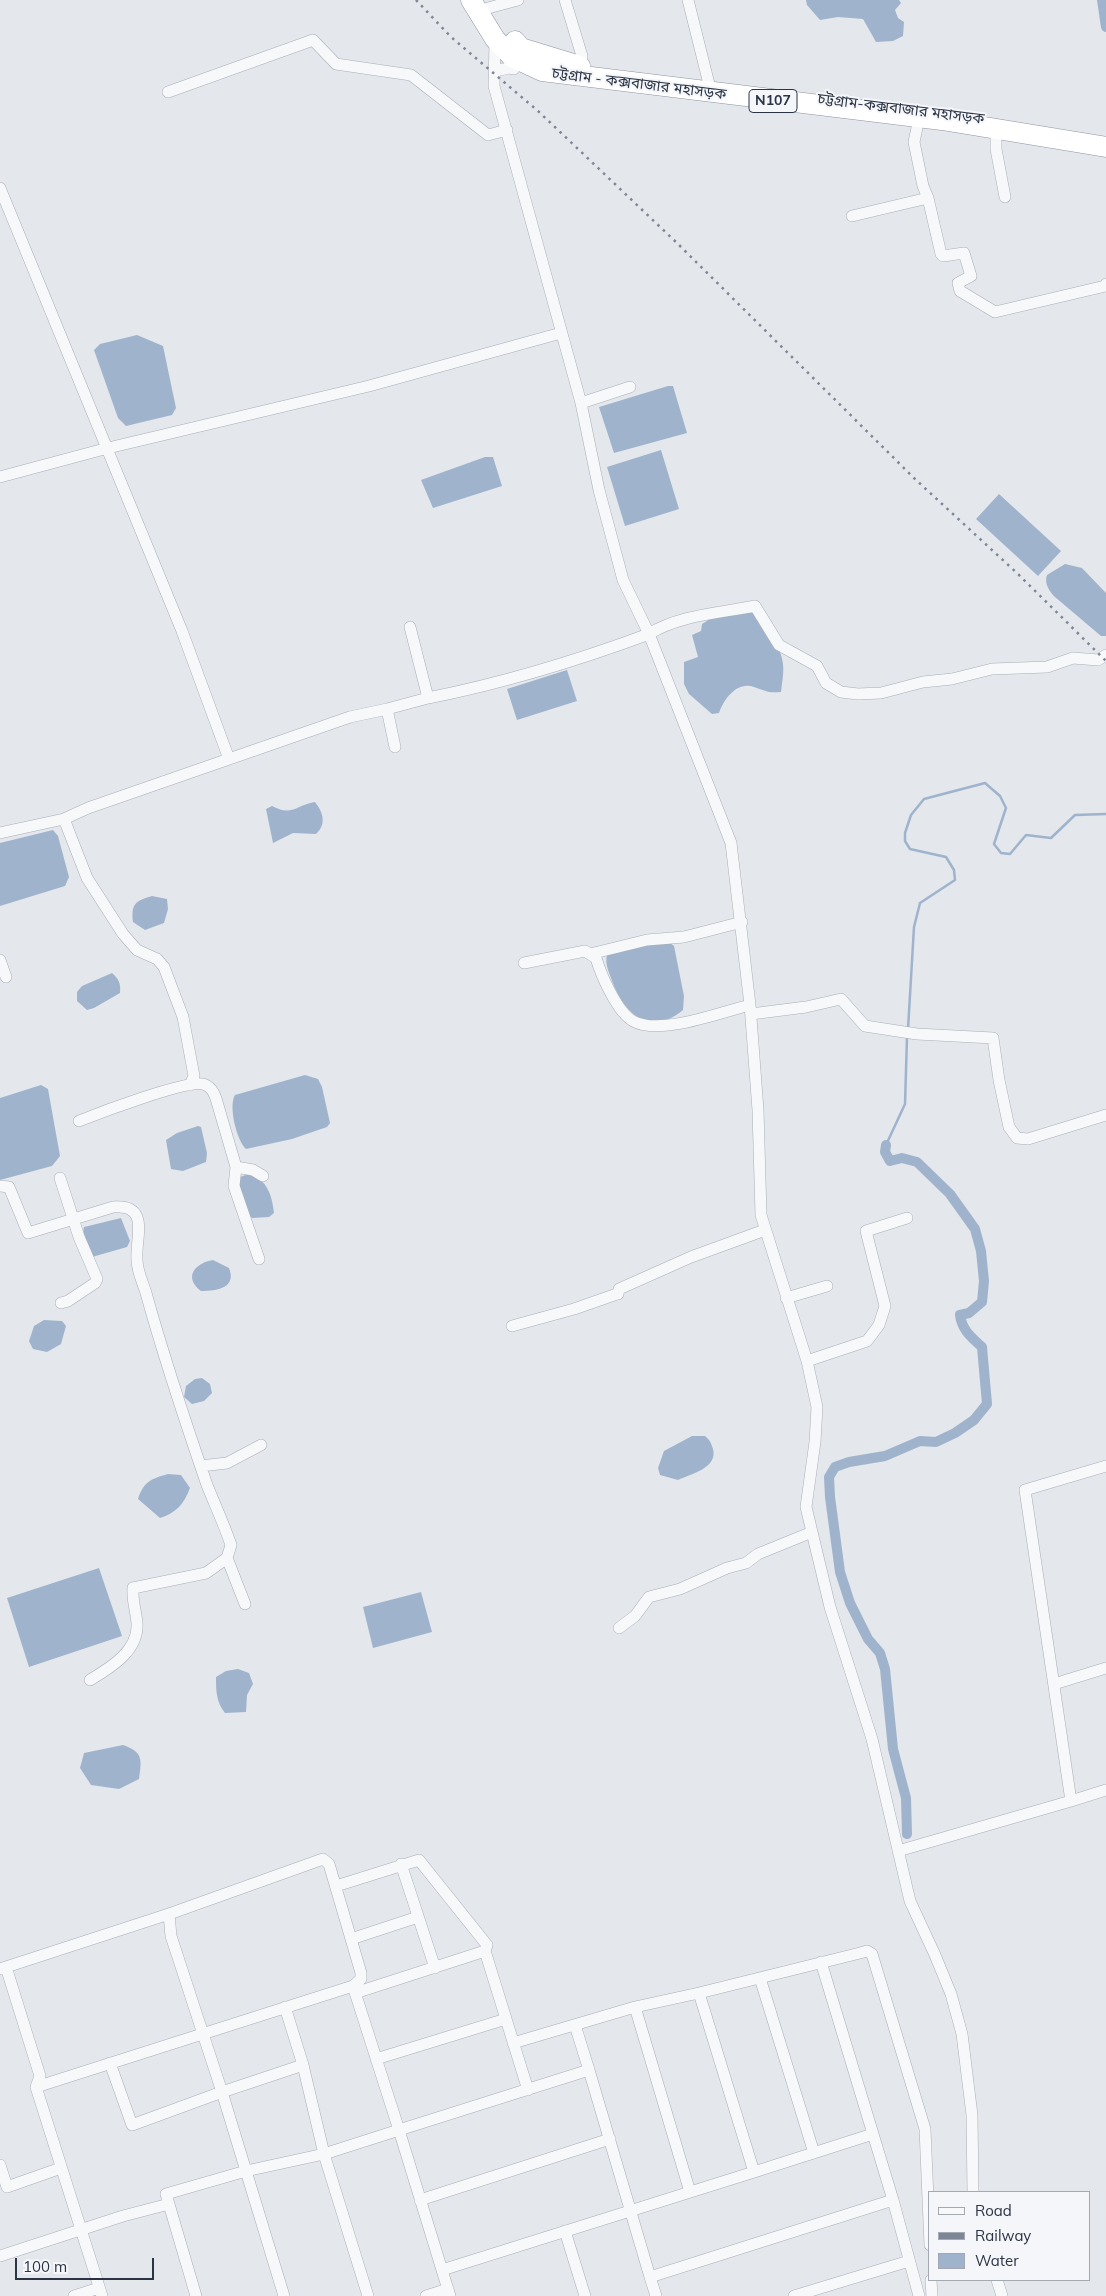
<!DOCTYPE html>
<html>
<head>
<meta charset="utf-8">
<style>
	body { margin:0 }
	#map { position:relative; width:1106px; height:2296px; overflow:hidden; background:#e4e7ec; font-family:Mulish,sans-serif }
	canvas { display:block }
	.legend { position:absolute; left:928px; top:2191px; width:162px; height:90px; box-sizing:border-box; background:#f4f6f9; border:1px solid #a4a8b1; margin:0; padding:6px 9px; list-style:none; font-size:15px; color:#2b3445 }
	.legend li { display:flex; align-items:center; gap:10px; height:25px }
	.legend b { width:25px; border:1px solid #a4a8b1 }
	.scale { position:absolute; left:15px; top:2258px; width:139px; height:22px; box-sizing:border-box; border:2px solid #2b3445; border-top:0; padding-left:6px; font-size:15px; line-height:18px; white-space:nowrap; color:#2b3445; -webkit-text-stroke:4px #f4f6f9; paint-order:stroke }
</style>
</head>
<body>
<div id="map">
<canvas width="1106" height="2296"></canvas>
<ul class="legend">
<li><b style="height:6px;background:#f7f8fa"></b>Road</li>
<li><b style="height:6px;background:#7d8696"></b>Railway</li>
<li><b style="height:14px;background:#9fb4cc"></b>Water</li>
</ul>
<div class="scale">100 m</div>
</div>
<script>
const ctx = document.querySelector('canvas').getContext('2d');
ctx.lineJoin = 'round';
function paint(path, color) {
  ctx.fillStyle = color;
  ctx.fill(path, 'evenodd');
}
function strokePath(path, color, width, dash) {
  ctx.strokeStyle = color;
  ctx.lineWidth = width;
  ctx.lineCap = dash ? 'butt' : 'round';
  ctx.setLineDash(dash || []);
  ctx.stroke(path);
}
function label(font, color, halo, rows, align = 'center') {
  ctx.font = font + ' Mulish,"Noto Sans Bengali",sans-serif';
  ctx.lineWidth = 4;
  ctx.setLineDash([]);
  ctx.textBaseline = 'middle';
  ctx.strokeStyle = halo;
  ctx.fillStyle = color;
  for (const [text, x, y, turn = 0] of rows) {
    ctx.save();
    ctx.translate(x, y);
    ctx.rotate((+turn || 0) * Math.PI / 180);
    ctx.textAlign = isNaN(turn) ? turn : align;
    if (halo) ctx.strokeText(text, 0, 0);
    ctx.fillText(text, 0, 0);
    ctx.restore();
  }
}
paint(new Path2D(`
	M806,0H899L901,3L895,10L898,18L904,22L903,36L893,41L876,42L863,19L838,17L820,20L807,5Z
	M137,335L163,346L176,408L172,415L126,426L118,418L94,350L100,344Z
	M668,386H673L687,433L614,453L599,407Z
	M661,450L679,509L625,526L607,467Z
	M485,457H493L502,486L433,508L421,480Z
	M999,494L1061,551L1038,576L976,519Z
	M1065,564L1082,568L1106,593V636H1101L1055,597C1049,591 1044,583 1047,575Z
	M750,612L754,613C765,628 781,645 783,664C784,673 782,683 781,692C767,693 766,691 754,687C737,681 724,699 719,713L712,714L689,694L684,684V662L698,657L692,635L701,631L702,624L710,619Z
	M567,670L577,701L517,720L507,689Z
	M315,802C323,812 327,824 316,834L293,833L273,843L266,809L272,806C292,817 296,805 315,802Z
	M53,830L58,836L69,877L65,886L0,906V843Z
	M152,896L167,899L168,909L164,923L145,930L133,922C131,904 135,901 152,896Z
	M669,942L674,946L684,996L683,1010C649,1038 623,1013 611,978C608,970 604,961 608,952Z
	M112,973C119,979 121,984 120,993L94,1008L87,1010L77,1001V992L82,986Z
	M305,1075L318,1079L322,1087L330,1123L327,1127L292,1139L246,1149C237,1141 228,1106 235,1095Z
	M41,1085L48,1089L60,1156L52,1166L0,1180V1098Z
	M198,1126L201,1127L207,1153L206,1162L183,1171L171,1169L166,1140L177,1133Z
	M251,1173C267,1182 272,1194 274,1213L269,1217L252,1218C242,1209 238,1190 240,1177Z
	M121,1218L130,1241L127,1247L92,1257L83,1232L84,1227Z
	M213,1260L229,1268C237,1288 217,1291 201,1291C183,1277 195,1263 213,1260Z
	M44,1320L62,1321L66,1326L61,1344L47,1352L33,1349L29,1341L34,1326Z
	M202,1378L210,1384L212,1393L204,1401L192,1404L184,1397L186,1386L195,1379Z
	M692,1436H705C710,1440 711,1443 713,1449C718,1468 691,1474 678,1480L660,1475L658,1468L664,1451Z
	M168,1474L181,1475L190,1488C184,1504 176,1513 160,1518L138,1499C144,1481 151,1479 168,1474Z
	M99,1568L122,1636L29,1667L7,1598Z
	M421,1592L432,1632L373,1648L363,1607Z
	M238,1669L249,1673L253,1684L247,1695L246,1712L225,1713C216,1702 216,1690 216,1677L226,1671Z
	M123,1745C143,1752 142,1759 139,1779L119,1789L91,1785L80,1768L84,1753Z`), '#9fb4cc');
strokePath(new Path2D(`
	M908,1029L914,927L920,903L955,880L954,870L946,857L910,849L905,841V833L911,815L924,799L985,783L1000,796L1006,808L994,844L1001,853L1010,854L1026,835L1051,838L1075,815L1106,814
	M886,1145L905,1104L907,1037`), '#9fb4cc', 2.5);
strokePath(new Path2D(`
	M1102,0L1106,27
	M886,1145L885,1152L890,1161L902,1158L917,1162L950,1194L975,1229L981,1251L984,1281L982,1302L969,1313L960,1315C962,1330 971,1337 982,1347L987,1404L974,1420L955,1433L936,1442L920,1441L885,1456L849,1462L835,1467L829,1477L830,1497L840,1572L850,1603L868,1639L880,1653L885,1669L893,1749L906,1798L907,1834`), '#9fb4cc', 10);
const street = new Path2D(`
	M565,0L582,56L581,66
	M688,0L709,84
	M479,14L488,8L518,0
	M495,40L494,86L581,403L599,490L623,580L649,634C679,615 721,613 755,606L779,645L817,666L826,683L841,692L858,694L881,693L923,682L952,679L992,669L1047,667L1073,658L1098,660L1106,655
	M495,71L509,68L514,69
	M168,92L313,40L336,64L411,75L488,135L507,130
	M919,118L914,142L923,186L928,198L941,254L943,256L964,253L971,276L958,283L960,291L995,312L1105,286L1106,284
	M996,128V149L1005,197
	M0,188L182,631L229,759
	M852,216L928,198
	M581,403L630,387
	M0,477L108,448L369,386L561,333
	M410,627L428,698C504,683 576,661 649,634L731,843L750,1005
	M395,747L387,709L428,698
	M64,819L88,808L350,717L387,709
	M0,833L64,819L87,878L123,934L137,950L157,959L164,967L183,1017L194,1076L190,1085
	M590,954L647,940L684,937L742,922
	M0,960L6,977
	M524,963L585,951L596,958C601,975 617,1012 633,1021C660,1036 721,1012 750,1005L758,1110L761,1215L807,1361L817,1407L815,1442L806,1507L830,1607L872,1739L910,1901L935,1955L951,1994L962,2034L972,2115L973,2192
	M751,1014L806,1007L841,999L865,1026L917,1034L993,1038L999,1080L1009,1127L1017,1138L1028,1139L1106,1115
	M79,1121C99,1113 186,1080 203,1084C211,1086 215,1094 217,1102L236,1167L234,1186L259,1259
	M236,1167L253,1170L263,1176
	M60,1178L79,1237L97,1279L95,1283L68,1301L61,1303
	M0,1186L9,1187L28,1233L113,1207C151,1204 135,1238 137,1260C137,1271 143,1283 146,1293C164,1358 185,1421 207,1485C215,1505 224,1524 231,1545L227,1558L206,1573L133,1588C132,1600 136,1611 137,1623C139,1651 110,1668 90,1680
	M786,1298L827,1286
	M512,1326L574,1309L614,1295L618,1294L619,1289L691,1257L765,1230
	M807,1361L867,1341L879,1325L885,1306L866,1231L907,1218
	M201,1466L227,1463L261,1445
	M227,1558L245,1604
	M619,1628L635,1616L649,1597L680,1589L727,1568L746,1563L758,1554L812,1532
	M1054,1684L1106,1668
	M1071,1801L1106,1790
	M898,1851L1071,1801L1025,1490L1106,1466
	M401,1864L435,1968
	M336,1886L419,1860L487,1945L485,1951L355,1993
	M169,1914L171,1936L222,2092L303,2065
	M351,1939L418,1917
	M485,1951L528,2090
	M821,1962L873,2134
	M6,1967L169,1914L323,1859L329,1864L361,1973V1979L353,1986
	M0,1969L6,1967L40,2076L36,2087
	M760,1978L814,2153
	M699,1993L860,1953L867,1951L872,1954L925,2129L930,2245
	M285,2007L303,2065L324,2154L368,2296
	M575,2025L589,2070
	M513,2043L635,2007
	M376,2059L506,2019
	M110,2063L132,2125L222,2092L246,2171L166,2194L196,2296
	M0,2165L7,2187L61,2168
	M420,2200L610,2139
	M893,2200L919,2296
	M565,2231L585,2296
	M0,2256L123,2216L169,2204
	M442,2270L450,2296
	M650,2277L589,2070L399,2130L442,2270C546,2237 650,2204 754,2172
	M931,2280L932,2296
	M997,2280L1002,2296
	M74,2296L99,2288
	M102,2296L36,2087L353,1986L399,2130L324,2154L246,2171L284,2296
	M426,2296L448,2289
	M656,2296L650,2277L893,2200L873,2134L754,2172L699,1993L635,2007L690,2192
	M794,2296L909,2261`);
const highway = new Path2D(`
	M471,0L495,39L512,57L542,71L942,120L1106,147
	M515,41L521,48L580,66`);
strokePath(street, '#a9aeb7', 12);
strokePath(highway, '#8b94a3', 21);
strokePath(street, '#f7f8fa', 11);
strokePath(highway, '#fff', 20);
strokePath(new Path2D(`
	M416,0L451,37L538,111L677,243L915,479L1018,574L1106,661`), '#7d8696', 2.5, [2.5, 5]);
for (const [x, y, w] of [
	[773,101,48]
]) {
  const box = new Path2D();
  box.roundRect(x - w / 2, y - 11.5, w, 23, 4);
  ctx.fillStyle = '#f4f6f9';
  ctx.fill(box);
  strokePath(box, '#2b3445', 1);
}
label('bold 14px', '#2b3445', null, [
	["N107",773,101]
]);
label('15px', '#2b3445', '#f4f6f9', [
	["চট্টগ্রাম - কক্সবাজার মহাসড়ক",639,84,7],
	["চট্টগ্রাম-কক্সবাজার মহাসড়ক",901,109,7]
]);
</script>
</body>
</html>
